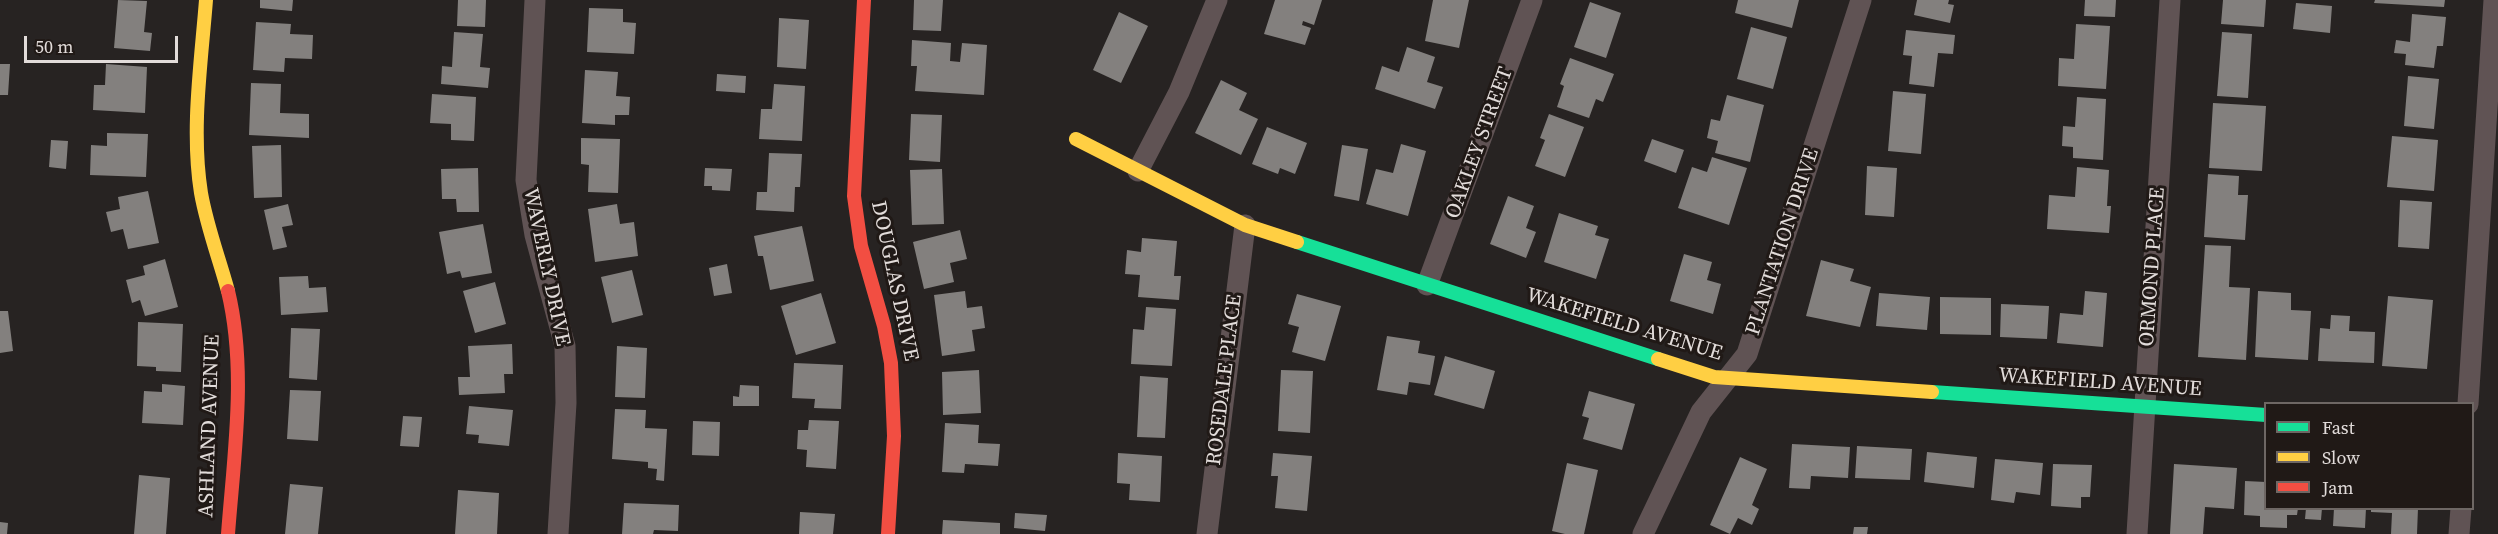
<!DOCTYPE html>
<html>
<head>
<meta charset="utf-8">
<style>
	body { margin:0 }
	#map { position:relative; width:2498px; height:534px; overflow:hidden; background:#272322; font-family:"Source Serif 4",serif }
	canvas { display:block }
	.legend { position:absolute; left:2264px; top:402px; width:210px; height:108px; box-sizing:border-box; background:#201916; border:2px solid #6e6764; margin:0; padding:8px 10px; list-style:none; font-size:18px; color:#e2dcda }
	.legend li { display:flex; align-items:center; gap:12px; height:30px }
	.legend b { width:30px; border:2px solid #6e6764 }
	.scale { position:absolute; left:24px; top:36px; width:154px; height:27px; box-sizing:border-box; border:3px solid #e2dcda; border-top:0; padding-left:8px; font-size:18px; line-height:21px; white-space:nowrap; color:#e2dcda; -webkit-text-stroke:4px #201916; paint-order:stroke }
</style>
</head>
<body>
<div id="map">
<canvas width="2498" height="534"></canvas>
<ul class="legend">
<li><b style="height:8px;background:#16e098"></b>Fast</li>
<li><b style="height:8px;background:#ffcf43"></b>Slow</li>
<li><b style="height:8px;background:#f24e42"></b>Jam</li>
</ul>
<div class="scale">50 m</div>
</div>
<script>
const ctx = document.querySelector('canvas').getContext('2d');
ctx.lineJoin = 'round';
function paint(path, color) {
  ctx.fillStyle = color;
  ctx.fill(path, 'evenodd');
}
function strokePath(path, color, width, dash) {
  ctx.strokeStyle = color;
  ctx.lineWidth = width;
  ctx.lineCap = dash ? 'butt' : 'round';
  ctx.setLineDash(dash || []);
  ctx.stroke(path);
}
function label(font, color, halo, rows, align = 'center') {
  ctx.font = font + ' "Source Serif 4",serif';
  ctx.lineWidth = 6;
  ctx.setLineDash([]);
  ctx.textBaseline = 'middle';
  ctx.strokeStyle = halo;
  ctx.fillStyle = color;
  for (const [text, x, y, turn = 0] of rows) {
    ctx.save();
    ctx.translate(x, y);
    ctx.rotate((+turn || 0) * Math.PI / 180);
    ctx.textAlign = isNaN(turn) ? turn : align;
    if (halo) ctx.strokeText(text, 0, 0);
    ctx.fillText(text, 0, 0);
    ctx.restore();
  }
}
paint(new Path2D(`
	M118,0L147,1L144,32L152,33L150,51L114,48Z
	M260,0H293L292,11L260,8Z
	M458,0H486L485,27L457,26Z
	M914,0H943L941,31L913,30Z
	M1275,0H1322L1314,25L1303,21L1302,25L1311,28L1305,45L1264,34Z
	M1433,0H1469L1459,48L1425,41Z
	M1738,0H1799L1792,28L1735,13Z
	M1917,0H1949L1948,4L1954,5L1950,23L1914,15Z
	M2085,0H2116L2115,17L2084,16Z
	M2223,0H2266L2264,27L2221,24Z
	M2375,0H2445L2444,7L2374,3Z
	M1590,2L1621,13L1606,58L1574,47Z
	M2296,3L2332,6L2330,33L2293,29Z
	M589,8L623,9V22L636,23L634,54L587,52Z
	M1119,12L1148,26L1121,83L1093,70Z
	M2412,14L2446,17L2443,46H2437L2434,68L2405,65L2406,54L2394,53L2396,40L2410,42Z
	M779,18L809,20L806,69L777,67Z
	M256,22L291,24L290,34L313,35L312,59L285,58L284,72L253,70Z
	M2076,24L2110,26L2106,89L2058,86L2059,58L2074,59Z
	M1751,27L1787,37L1773,89L1737,79Z
	M1906,30L1955,35L1953,54L1938,53L1934,87L1909,84L1912,56L1903,55Z
	M454,32L483,34L480,67L490,68L488,88L441,84L442,66L452,67Z
	M2222,32L2252,34L2248,98L2217,96Z
	M912,40L951,43L950,61L960,62L962,43L987,45L984,95L915,91L917,66H911Z
	M1407,47L1435,57L1427,82L1443,87L1435,109L1375,89L1382,66L1399,72Z
	M1570,58L1614,74L1603,102L1596,99L1589,118L1557,107L1564,86L1560,84Z
	M0,64H10L8,95H0Z
	M106,64L147,67L145,113L93,110L94,85H105Z
	M585,70L618,72L616,96L630,97L629,115H615V125L582,123Z
	M717,74L746,76L745,93L716,91Z
	M2408,76L2439,79L2434,129L2404,126Z
	M1221,80L1247,93L1239,110L1258,119L1241,155L1195,133Z
	M251,83L281,84L280,113L309,114V138L249,135Z
	M774,84L805,86L802,141L759,139L761,109H772Z
	M1893,91L1926,94L1921,154L1888,151Z
	M432,94L476,97L474,141L451,140V124L430,123Z
	M1727,95L1764,105L1750,162L1715,153L1718,141L1707,138L1711,119L1720,121Z
	M2077,97L2106,99L2103,160L2073,158V147L2062,146L2063,126L2075,127Z
	M2213,103L2266,106L2262,171L2209,168Z
	M911,114L942,115L940,162L909,160Z
	M1549,114L1584,127L1565,177L1535,166L1545,140L1540,138Z
	M1267,127L1307,143L1295,174L1280,168L1278,174L1252,164Z
	M107,133L148,134L146,177L90,175L91,145L107,146Z
	M2392,136L2438,140L2434,191L2387,187Z
	M581,138L620,139L618,193L588,192L589,165L581,164Z
	M1652,139L1684,150L1676,173L1644,161Z
	M51,140L68,141L66,169L49,167Z
	M1401,144L1426,151L1408,216L1366,204L1376,169L1393,173Z
	M281,145L282,197L254,198L252,146Z
	M1342,145L1368,149L1359,201L1334,196Z
	M769,153L802,154L800,187H795L794,212L756,210L757,192H767Z
	M1712,157L1747,168L1729,225L1678,208L1692,167L1707,172Z
	M1867,166L1897,168L1894,217L1865,215Z
	M2077,167L2109,170L2107,206H2111L2109,233L2047,229L2049,195L2075,197Z
	M478,168L479,212H457L456,199H442L441,169Z
	M705,168L732,169L730,191L712,190V186H704Z
	M942,169L944,224L912,225L910,170Z
	M2208,174L2239,176L2238,195H2248L2245,240L2204,237Z
	M148,191L159,243L128,249L123,229L111,232L106,212L120,209L118,197Z
	M1508,196L1534,206L1526,228L1536,232L1526,258L1490,244Z
	M2400,200L2432,202L2429,249L2398,247Z
	M288,204L293,225L282,227L287,247L273,250L264,210Z
	M617,204L620,224L634,222L638,256L595,262L588,209Z
	M1559,213L1598,226L1595,235L1609,239L1596,279L1544,262Z
	M483,224L492,273L462,278L460,271L447,274L439,232Z
	M802,226L814,281L770,290L763,256H758L754,236Z
	M960,230L967,259L950,263L954,282L924,289L913,242Z
	M1142,238L1177,241L1174,276H1181L1179,300L1138,297L1140,275L1125,274L1127,250L1141,252Z
	M2205,245L2231,246L2229,287L2250,288L2246,360L2198,357Z
	M1684,254L1712,262L1707,280L1721,284L1713,314L1670,301Z
	M165,259L178,307L145,316L140,300L132,303L126,280L145,275L143,266Z
	M1821,260L1854,269L1850,281L1871,287L1860,327L1806,316Z
	M727,264L732,293L714,296L709,268Z
	M632,270L643,315L612,323L601,277Z
	M308,276L309,288L326,287L328,312L281,315L279,277Z
	M495,282L506,324L475,333L463,291Z
	M965,291L967,308L982,306L985,328L972,330L975,351L942,356L934,295Z
	M2085,291L2107,293L2103,347L2057,343L2060,313L2083,315Z
	M2258,291L2291,293V310L2311,311L2308,360L2255,357Z
	M821,293L836,343L796,355L781,306Z
	M1879,293L1930,297L1927,330L1876,326Z
	M1297,294L1341,306L1325,361L1292,352L1299,327L1288,324Z
	M2388,296L2433,300L2427,369L2382,366Z
	M1940,297L1991,298V335L1940,334Z
	M2001,304L2049,306L2047,339L2000,337Z
	M1146,307L1176,309L1172,366L1131,364L1133,329L1144,330Z
	M0,311H8L13,351L0,353Z
	M2331,315L2350,316L2349,331L2375,332L2374,363L2318,361L2320,328L2330,329Z
	M138,322L183,324L181,372L156,371V367L137,366Z
	M291,328L320,329L317,380L289,378Z
	M1387,336L1420,341L1418,353L1435,356L1430,385L1409,382L1407,395L1377,390Z
	M512,344L513,374H504L505,393L459,395L458,377H470L468,346Z
	M617,346L647,348L645,398L615,397Z
	M1445,356L1495,371L1484,409L1434,395Z
	M794,363L843,365L841,409L814,408L815,399L792,398Z
	M979,370L981,413L943,415L942,372Z
	M1281,370L1313,371L1310,433L1278,431Z
	M1140,376L1168,378L1165,438L1137,437Z
	M162,384L185,386L183,425L142,423L144,391L162,392Z
	M740,385L759,386V406H733V396L739,397Z
	M290,390L321,391L318,441L287,439Z
	M1589,391L1635,404L1622,450L1583,439L1589,418L1582,416Z
	M469,406L513,410L509,446L478,443L479,435L466,434Z
	M615,409L646,410L645,428L667,429L664,481L656,480L657,469L648,468V462L612,459Z
	M403,416L422,417L419,447L400,446Z
	M809,420L839,421L836,469L806,467L807,450L797,449L798,430H808Z
	M693,421L720,422L719,456L692,455Z
	M945,423L979,425L978,443L1000,444L998,466L965,464L964,473L942,472Z
	M1792,444L1850,447L1848,478L1811,476L1810,489L1789,488Z
	M1857,446L1912,449L1910,480L1855,478Z
	M1927,452L1977,457L1974,488L1924,482Z
	M1118,453L1162,456L1160,502L1129,500L1130,484L1117,483Z
	M1273,453L1312,456L1307,511L1275,508L1278,476H1271Z
	M1740,457L1767,469L1752,505L1759,509L1752,525L1738,518L1730,534L1710,525Z
	M1995,459L2043,463L2040,495L2016,492L2014,503L1991,500Z
	M1567,463L1598,470L1584,534H1565L1552,531Z
	M2053,464L2092,465L2090,497H2081V508L2051,506Z
	M2174,464L2237,468L2234,509L2205,507L2203,534H2170Z
	M139,475L170,478L166,534H134Z
	M2245,481L2266,482V508H2298L2297,515H2287V528L2260,527V516L2244,515Z
	M290,484L323,487L318,534H285Z
	M458,490L499,493L497,534H455Z
	M624,503L679,505L678,531L654,530L653,534H622Z
	M2306,508H2322L2321,520L2305,519Z
	M2334,508H2366L2365,528L2333,526Z
	M2371,508H2418L2417,534H2391L2392,513L2371,512Z
	M800,512L835,514L833,534H799Z
	M1015,513L1047,515L1045,531L1014,528Z
	M943,520L1000,523V534H942Z
	M0,522L8,523L7,534H0Z
	M1854,527H1868L1867,534H1853Z`), '#83807e');
strokePath(new Path2D(`
	M535,0L526,180L535,235L565,346L566,403L558,534
	M1138,171L1179,92L1217,0
	M1427,285L1532,0
	M2468,404L2494,0
	M1207,534L1245,225
	M1643,534L1701,412L1747,354L1861,0
	M2137,534L2170,0
	M2459,534L2461,508`), '#605354', 21);
strokePath(new Path2D(`
	M1297,242L1658,359
	M1932,392L2266,415`), '#16e098', 14);
strokePath(new Path2D(`
	M206,0C201,64 191,130 201,193C207,227 219,258 228,291
	M1076,139L1245,225L1297,242
	M1658,359L1714,377L1932,392`), '#ffcf43', 14);
strokePath(new Path2D(`
	M864,0L854,196L861,246L884,326L891,363L894,436L888,534
	M228,291C247,370 234,454 228,534`), '#f24e42', 14);
label('21px', '#e2dcda', '#201916', [
	["OAKLEY STREET",1480,143,-70],
	["PLANTATION DRIVE",1783,242,-72],
	["WAVERLY DRIVE",546,267,78],
	["ORMOND PLACE",2153,267,-86],
	["DOUGLAS DRIVE",894,281,78],
	["WAKEFIELD AVENUE",1624,325,17],
	["ROSEDALE PLACE",1225,380,-83],
	["WAKEFIELD AVENUE",2100,383,4],
	["ASHLAND AVENUE",210,426,-88]
]);
</script>
</body>
</html>
